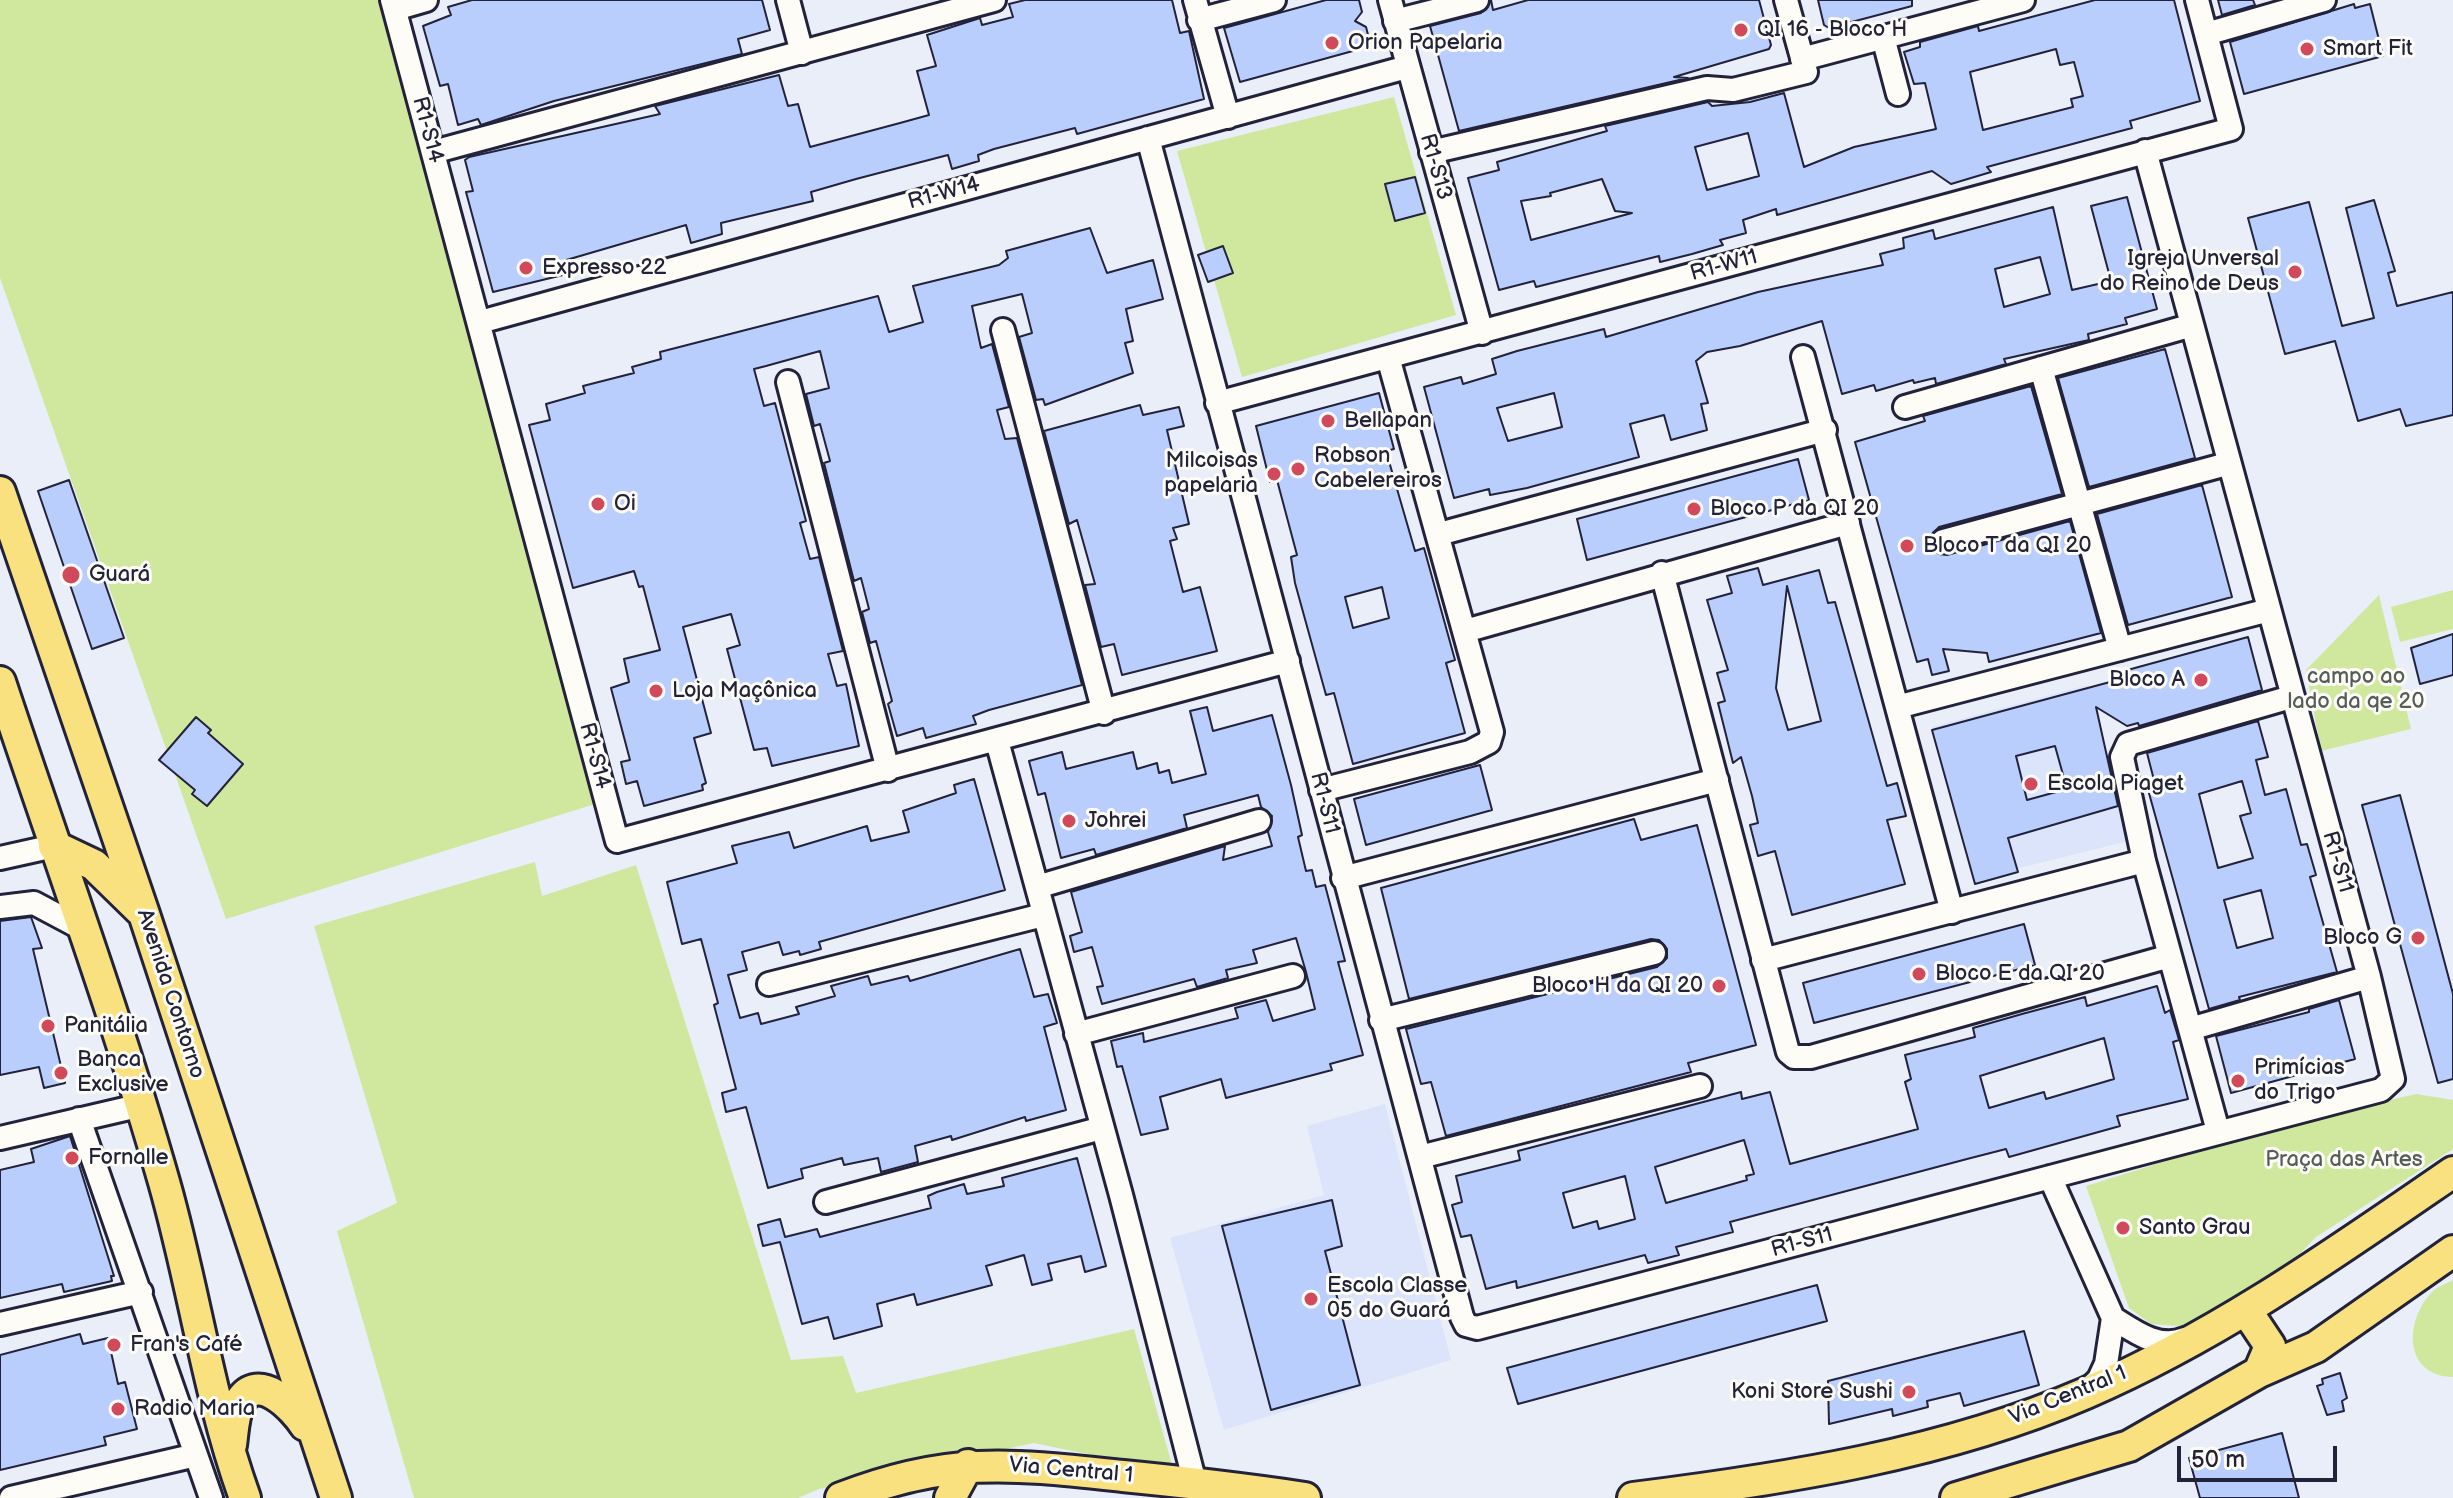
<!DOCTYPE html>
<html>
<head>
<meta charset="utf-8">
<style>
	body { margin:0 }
	#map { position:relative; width:2453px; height:1498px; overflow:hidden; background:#e9eef9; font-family:"Balsamiq Sans",sans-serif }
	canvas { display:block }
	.scale { position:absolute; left:2177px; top:1446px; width:160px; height:36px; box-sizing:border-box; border:4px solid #22223b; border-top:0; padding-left:10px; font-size:24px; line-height:28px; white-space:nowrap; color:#22223b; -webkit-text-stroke:6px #fdfcf7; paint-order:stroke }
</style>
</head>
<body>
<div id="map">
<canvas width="2453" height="1498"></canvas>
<div class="scale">50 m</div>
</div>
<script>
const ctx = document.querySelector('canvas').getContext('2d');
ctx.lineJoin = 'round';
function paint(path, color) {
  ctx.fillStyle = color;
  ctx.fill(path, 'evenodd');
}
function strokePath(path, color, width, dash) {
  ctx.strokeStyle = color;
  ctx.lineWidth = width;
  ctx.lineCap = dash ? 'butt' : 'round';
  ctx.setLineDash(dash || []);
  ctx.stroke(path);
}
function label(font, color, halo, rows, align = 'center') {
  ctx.font = font + ' "Balsamiq Sans",sans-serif';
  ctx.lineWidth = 6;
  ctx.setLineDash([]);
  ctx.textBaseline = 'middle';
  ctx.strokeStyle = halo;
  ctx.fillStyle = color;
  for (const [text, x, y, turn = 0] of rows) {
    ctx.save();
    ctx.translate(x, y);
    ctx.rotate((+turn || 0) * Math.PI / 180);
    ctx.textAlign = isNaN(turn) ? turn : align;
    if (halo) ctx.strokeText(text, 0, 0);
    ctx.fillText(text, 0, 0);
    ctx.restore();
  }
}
paint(new Path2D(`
	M2088,685L2129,841L1974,879L1932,727Z
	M1385,1104L1451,1360L1224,1430L1170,1238L1324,1195L1307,1126Z`), '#dbe4fa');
paint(new Path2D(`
	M0,0H382L595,804L226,919L0,278Z
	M1394,97L1456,315L1242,377L1177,151Z
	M2453,590V629L2400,642L2391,607Z
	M2379,595L2411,729L2321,751L2306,670Z
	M535,862L542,896L636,865L791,1360L843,1356L856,1393L1134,1329L1174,1472L1034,1443L819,1489L798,1498H414L337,1231L397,1203L314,926Z
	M2416,1094L2453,1100V1149L2316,1237L2273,1282L2190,1327L2151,1324L2129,1308L2086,1186L2281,1125Z
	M2453,1280V1377C2404,1376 2404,1322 2431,1293C2436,1287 2446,1284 2453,1280Z`), '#cfe89e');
const building = new Path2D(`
	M472,0H762L770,30L738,39L742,54L554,101L481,125L478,119L458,125L448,84L440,86L423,26L451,15L448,7Z
	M1025,0H1172L1180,33L1189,31L1204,99L1077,134L1075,128L994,149L978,155L979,161L952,169L948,155L856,179L811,192L813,201L721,223L722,234L691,243L686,225L563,261L567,274L493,292L466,192L473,191L465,160L469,157L660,114L655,106L779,75L788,106L798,104L810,147L900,123L929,115L917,71L936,66L927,35L980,18L982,25L1013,17L1009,4Z
	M1326,0H1359L1362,12L1355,21L1366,27L1371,46L1240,82L1224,28Z
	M1491,0L1493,10L1528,0H1759L1771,45L1769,49L1674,77L1688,78L1459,131L1430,26L1481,13Z
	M1818,0H1912V6L1829,28L1824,25Z
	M2095,0H2174L2200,101L2130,121L2132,128L1987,167L1991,172L1951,184L1932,171L1777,215L1776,209L1743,220L1746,233L1720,240L1723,245L1692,254L1660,262L1659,256L1536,287L1534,281L1499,290L1468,178L1499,170L1497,162L1607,131L1605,126L1708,102L1712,106L1750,102L1784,93L1804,167L1854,147L1936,129L1925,83L1914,84L1904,52L1920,47V42L1978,26L1979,31ZM2056,49L2060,65L2074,62L2083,96L2071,99L2073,107L1983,130L1970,72ZM1748,133L1759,176L1707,190L1695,147ZM1602,179L1615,211L1632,213L1531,240L1521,201L1551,196L1550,193Z
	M2218,0H2253L2255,5L2222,15Z
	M2354,4L2355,8L2370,4L2383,56L2244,94L2230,42Z
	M1415,177L1425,213L1395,221L1385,184Z
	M2127,197L2157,309L2125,318L2127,324L2088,334L2089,340L2004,359L2006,364L1936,384L1935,378L1914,383L1913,380L1876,391L1874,385L1842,394L1822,321L1740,346L1707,352L1696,361L1708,403L1701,404L1707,430L1671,440L1664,415L1630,424L1639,457L1527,488L1490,495L1489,489L1454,498L1424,387L1461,377L1463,384L1496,374L1492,359L1517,351L1604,329L1606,337L1758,292L1883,265L1880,254L1904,248L1903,238L1933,230L1935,239L2053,207L2072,290L2111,281L2091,206ZM2040,257L2050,294L2004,307L1995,269ZM1554,393L1562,427L1508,441L1497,408Z
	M2374,200L2395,271L2388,273L2397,306L2453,292V415L2406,426L2400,409L2358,421L2335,341L2285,354L2248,218L2309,202L2342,326L2374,318L2346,208Z
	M1090,228L1107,273L1153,260L1163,299L1126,309L1133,341L1125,343L1133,373L1045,405L1043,399L1036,400L1019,337L1032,333L1022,294L972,306L981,348L992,344L1009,407L997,410L1005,439L1017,438L1082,685L989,710L973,716L976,724L926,738L923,728L897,736L888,704L892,701L876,641L870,643L862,612L869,609L861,578L854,581L824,463L830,461L820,424L814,426L806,394L829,388L820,351L766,366L754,369L764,406L775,403L806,521L800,523L810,559L819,557L843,651L828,654L837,686L846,684L859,746L772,766L767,748L754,750L727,649L740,645L731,614L683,627L711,733L694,738L706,783L702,785L703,790L644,806L637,781L626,784L621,762L630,760L611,688L629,682L624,659L660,650L643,586L639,587L634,571L573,588L529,425L550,420L546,404L585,393L583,386L634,373L632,367L661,359L660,352L878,296L889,332L923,322L913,286L999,265L1008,258L1006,251Z
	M1223,246L1233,273L1208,282L1198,255Z
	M2165,349L2195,458L2089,487L2058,378Z
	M2031,386L2062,494L1939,527L1930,537V545L1939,554L1947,555L2070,521L2101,633L1989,662L1987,653L1943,649L1949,671L1932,675L1928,659L1917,662L1855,442L1925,421L1923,416Z
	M1379,393L1394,449L1386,451L1415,551L1424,548L1455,660L1446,663L1465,733L1353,764L1334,693L1326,695L1295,583L1291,557L1297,555L1277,480L1270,482L1256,426ZM1382,587L1389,618L1353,628L1345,597Z
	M1140,405L1143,415L1179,407L1184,426L1167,430L1189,524L1173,528L1177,539L1170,541L1183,592L1200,587L1217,651L1122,675L1114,644L1101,647L1085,585L1095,584L1077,520L1069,524L1044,431Z
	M1798,459L1809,500L1587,560L1577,519Z
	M69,480L124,638L92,649L38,491Z
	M2202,485L2232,597L2128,625L2097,514Z
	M1758,568L1763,585L1819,570L1828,603L1835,602L1887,786L1897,783L1906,816L1887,820L1905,884L1792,915L1775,851L1758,856L1750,825L1758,823L1752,796L1741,757L1733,763L1718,703L1725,701L1717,673L1728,670L1707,600L1732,593L1727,576ZM1787,586L1821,721L1788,730L1776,688Z
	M2453,634V675L2420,684L2411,648Z
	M2248,637L2262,690L2139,726L2138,723L2127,726L2096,707L2118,806L2008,838L2018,872L1975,884L1932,730L2110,682L2113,674ZM2055,746L2067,789L2027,800L2016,756Z
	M1207,707L1213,731L1272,715L1291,785L1302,835L1298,837L1306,871L1312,870L1316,887L1325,885L1345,961L1338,962L1363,1055L1330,1064L1332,1070L1226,1098L1221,1079L1160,1097L1168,1129L1141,1135L1122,1066L1117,1067L1111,1041L1143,1033L1144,1042L1238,1018L1235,1008L1266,1000L1273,1021L1315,1009L1306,972L1296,938L1253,950L1257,963L1226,970L1228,978L1197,987L1194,979L1102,1004L1097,987L1103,986L1092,947L1074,952L1070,936L1082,932L1071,892L1225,846L1223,860L1272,846L1268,832L1272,816L1261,807L1258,795L1184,815L1187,828L1096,855L1094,849L1061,858L1045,793L1038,795L1029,761L1062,752L1066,769L1133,752L1137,769L1157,763L1159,773L1169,770L1172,783L1206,774L1190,711Z
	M196,717L211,730L208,733L243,764L207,806L192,794L195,790L159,760Z
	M2258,721L2268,757L2256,760L2265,795L2286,789L2301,845L2307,844L2316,875L2310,877L2337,972L2239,997L2240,1000L2209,1009L2147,786L2155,784L2147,753ZM2242,781L2251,813L2240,816L2253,858L2218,868L2199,794ZM2261,890L2273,938L2237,948L2224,900Z
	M1480,765L1492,810L1366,845L1354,799Z
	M974,779L1005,890L819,942L821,949L800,955L799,951L783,955L779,942L742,952L747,970L728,975L740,1018L758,1013L761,1024L799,1014L796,1007L835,996L831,986L868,976L871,985L908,976L910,981L1020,949L1034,997L1048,994L1057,1023L1044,1027L1066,1110L1026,1121L1025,1117L952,1140L951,1136L915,1146L918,1162L881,1172L878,1158L844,1165L842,1158L801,1169L803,1178L768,1188L746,1107L726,1112L722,1093L736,1089L714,1005L718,1003L701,939L682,944L667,882L737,863L732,846L789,832L794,848L867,826L871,841L909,832L903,811L956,793L954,785Z
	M2400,795L2453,994V1079L2438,1083L2362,805Z
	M1634,819L1641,840L1697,825L1756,1045L1688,1063L1691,1072L1446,1136L1431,1082L1421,1084L1406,1029L1657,967L1667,958V949L1659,940L1651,939L1409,999L1381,888Z
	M31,917L42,948L33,949L65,1083L44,1088L39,1067L0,1075V921Z
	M2024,924L2035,965L1814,1023L1803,983Z
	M2157,986L2165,1013L2170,1010L2177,1033L2179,1040L2173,1042L2188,1099L2117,1116L2120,1126L2009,1157L2006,1149L1967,1159L1730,1222L1733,1232L1676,1247L1679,1255L1648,1263L1645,1255L1517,1288L1516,1281L1486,1289L1471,1235L1461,1237L1452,1205L1462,1202L1456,1176L1520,1160L1518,1151L1741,1092L1742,1099L1770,1092L1790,1164L1918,1129L1905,1082L1911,1079L1905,1055L1975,1037L1973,1028L2022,1014L2085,997L2087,1006ZM2104,1038L2114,1079L2046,1099L2044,1092L1989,1108L1980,1076ZM1744,1140L1754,1174L1746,1176L1747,1180L1666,1203L1655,1167ZM1625,1176L1635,1219L1599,1229L1597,1221L1573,1228L1563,1193Z
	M2339,1000L2355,1059L2231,1093L2216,1036L2309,1012V1009Z
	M70,1136L114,1276H111L112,1281L64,1292L62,1284L0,1298V1170L34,1162L31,1149Z
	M1077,1158L1106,1266L1085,1272L1081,1256L1048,1264L1052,1280L1032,1285L1024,1255L986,1266L992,1285L917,1305L914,1294L877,1304L882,1326L834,1339L828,1317L802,1324L780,1242L763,1246L758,1225L780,1219L785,1237L817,1229L820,1237L931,1208L928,1196L937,1192L964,1184L967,1194L1004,1186L1002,1178Z
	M1332,1200L1342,1246L1325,1251L1360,1385L1271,1410L1222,1226Z
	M1817,1285L1827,1321L1518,1404L1507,1368Z
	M2024,1331L2039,1385L1964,1406L1960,1393L1927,1401L1928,1407L1893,1416L1892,1409L1829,1424L1828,1381Z
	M80,1334L83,1344L108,1338L118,1384L125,1382L137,1429L104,1437L106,1445L0,1470V1355Z
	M2340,1373L2347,1398L2342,1401L2344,1411L2327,1415L2317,1386L2323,1384L2322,1379Z
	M2282,1433L2299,1498H2200L2189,1458Z`);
paint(building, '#bacefe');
strokePath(building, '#22223b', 2);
const minor = new Path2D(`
	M392,0L617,841L1288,661
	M788,0L802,53
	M1195,0L1228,117
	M1390,0L1482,333
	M395,9L426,0
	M1199,20L1274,0
	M1395,21L1477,0
	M2206,34L2324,0
	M1883,37L1898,94
	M1802,59L2023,0
	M1148,138L1462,1317L1466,1325L1477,1328L2381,1090L2393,1079L2369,977L2145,151
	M433,152L994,0
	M1431,152L1707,88L1733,90L1806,72L1786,0
	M480,322L1407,67
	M1003,330L1104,713
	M1803,357L1952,912
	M2041,368L2120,649
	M788,382L888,770
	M1217,403L2231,129L2197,0
	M1905,407L2189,326
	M1439,534L1825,430
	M1943,541L2227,464
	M1662,573L1788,1052L1794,1057H1811L2170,956
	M1465,631L1848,523
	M1897,707L2269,610
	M997,741L1121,1195L1195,1483
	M1321,790L1470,752L1489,742L1492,732L1388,357
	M0,858L54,846
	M1343,878L1717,780
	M1037,887L1259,821
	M0,907L34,903L81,928
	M1763,960L2144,861
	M769,984L1043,915
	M1381,1020L1654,953
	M2190,1029L2369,977
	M1076,1034L1293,976
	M79,1119L211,1498
	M2218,1131L2144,861L2122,757L2128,744L2291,697
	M0,1138L142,1105
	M1420,1157L1700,1086
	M2050,1177L2113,1318L2106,1364L2099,1379L2087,1391
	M826,1202L1102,1128
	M2113,1318C2135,1332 2159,1350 2185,1339
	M0,1324L141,1292
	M11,1498L196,1455`);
const major = new Path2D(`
	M0,492L144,914L336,1498
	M0,682C55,848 116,1014 164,1182C194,1287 208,1396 245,1498
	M54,846L94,865L140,910
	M2246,1310L2270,1346L2259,1372
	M231,1445C233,1431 233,1415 240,1402C258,1370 294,1408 305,1425
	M841,1498C949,1456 1011,1464 1123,1476C1184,1482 1244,1489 1305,1498
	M950,1498L968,1465
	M1633,1498C1785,1479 1945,1454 2086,1393C2218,1336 2335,1253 2453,1172
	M1956,1498L2129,1446L2259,1372L2316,1347L2453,1251`);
strokePath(minor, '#22223b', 28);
strokePath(major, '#22223b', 36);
strokePath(minor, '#fdfcf7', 22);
strokePath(major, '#fae180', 30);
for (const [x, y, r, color] of [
	[1741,30,8,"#d1495b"],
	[1332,43,8,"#d1495b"],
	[2307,49,8,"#d1495b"],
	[526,268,8,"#d1495b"],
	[2295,272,8,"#d1495b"],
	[1328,421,8,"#d1495b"],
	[1298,469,8,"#d1495b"],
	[1274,474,8,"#d1495b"],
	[598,504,8,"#d1495b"],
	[1694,509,8,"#d1495b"],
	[1907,546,8,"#d1495b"],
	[71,575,10,"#d1495b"],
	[2201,680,8,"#d1495b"],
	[656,691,8,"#d1495b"],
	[2031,784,8,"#d1495b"],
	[1069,821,8,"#d1495b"],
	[2418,938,8,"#d1495b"],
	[1919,974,8,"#d1495b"],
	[1719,986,8,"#d1495b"],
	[48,1026,8,"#d1495b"],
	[61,1073,8,"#d1495b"],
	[2238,1081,8,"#d1495b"],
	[72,1158,8,"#d1495b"],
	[2123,1228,8,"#d1495b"],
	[1311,1299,8,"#d1495b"],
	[114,1345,8,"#d1495b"],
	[1909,1392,8,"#d1495b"],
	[118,1409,8,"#d1495b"]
]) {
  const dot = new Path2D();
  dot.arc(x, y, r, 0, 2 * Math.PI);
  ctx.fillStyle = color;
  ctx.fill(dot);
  strokePath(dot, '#fdfcf7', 3);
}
label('22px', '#22223b', '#fdfcf7', [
	["QI 16 - Bloco H",1757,30],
	["Orion Papelaria",1348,43],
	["Smart Fit",2323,49],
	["Igreja Unversal",2279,259,"right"],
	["do Reino de Deus",2279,284,"right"],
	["Expresso 22",542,268],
	["Bellapan",1344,421],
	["Robson",1314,456],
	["Cabelereiros",1314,481],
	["Milcoisas",1258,461,"right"],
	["papelaria",1258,486,"right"],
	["Oi",614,504],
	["Bloco P da QI 20",1710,509],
	["Bloco T da QI 20",1923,546],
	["Guará",89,575],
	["Bloco A",2185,680,"right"],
	["Loja Maçônica",672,691],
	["Escola Piaget",2047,784],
	["Johrei",1085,821],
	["Bloco G",2402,938,"right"],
	["Bloco E da QI 20",1935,974],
	["Bloco H da QI 20",1703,986,"right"],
	["Panitália",64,1026],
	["Banca",77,1060],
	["Exclusive",77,1085],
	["Primícias",2254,1068],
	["do Trigo",2254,1093],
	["Fornalle",88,1158],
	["Santo Grau",2139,1228],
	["Escola Classe",1327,1286],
	["05 do Guará",1327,1311],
	["Fran's Café",130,1345],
	["Koni Store Sushi",1893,1392,"right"],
	["Radio Maria",134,1409]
], 'left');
label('22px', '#22223b', '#fdfcf7', [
	["R1-S14",427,130,75],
	["R1-S13",1435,167,74],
	["R1-W14",944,194,-15],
	["R1-W11",1724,266,-15],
	["R1-S14",594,756,75],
	["R1-S11",1324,803,76],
	["R1-S11",2337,862,74],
	["Avenida Contorno",170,994,72],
	["R1-S11",1802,1243,-15],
	["Via Central 1",2068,1396,-22],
	["Via Central 1",1071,1471,5]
]);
label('22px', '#565d59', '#fdfcf7', [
	["campo ao",2356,677],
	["lado da qe 20",2356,702],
	["Praça das Artes",2344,1160]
]);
</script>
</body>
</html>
